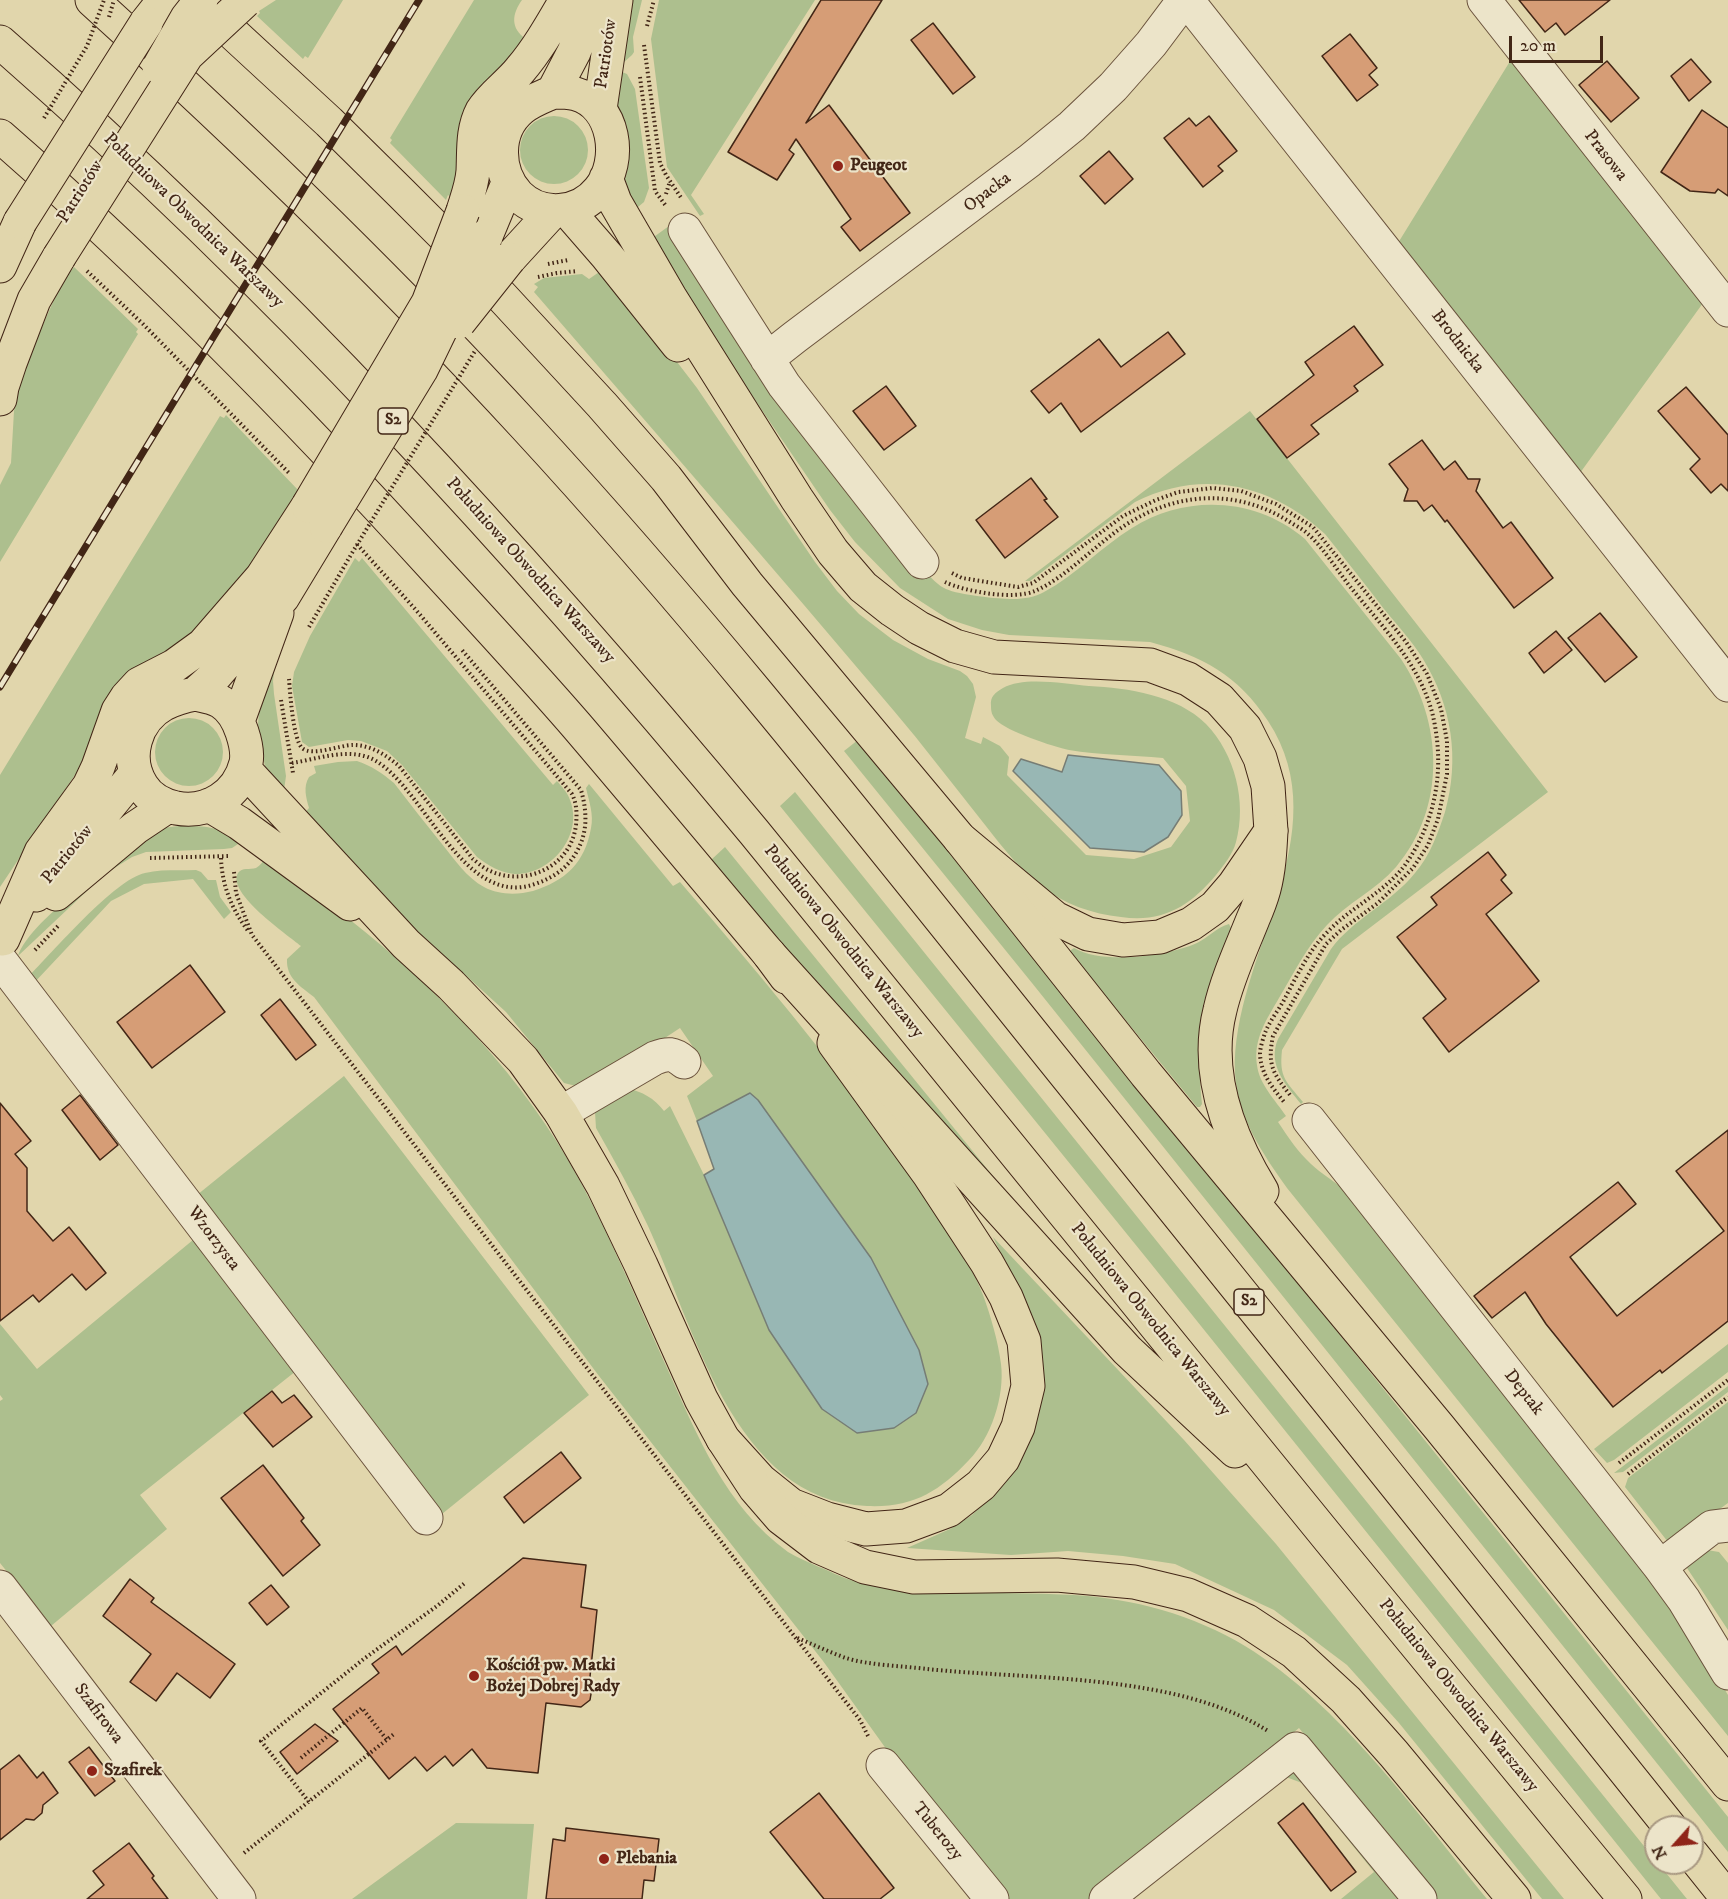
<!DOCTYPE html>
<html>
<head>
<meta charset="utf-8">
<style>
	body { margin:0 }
	#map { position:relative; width:1728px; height:1899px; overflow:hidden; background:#e1d6ac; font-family:"IM FELL DW Pica",serif }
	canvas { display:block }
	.north { position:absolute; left:1644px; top:1815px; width:60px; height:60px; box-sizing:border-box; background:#ece4c9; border:2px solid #a89881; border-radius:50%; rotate:243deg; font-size:16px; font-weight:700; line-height:24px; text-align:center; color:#422616 }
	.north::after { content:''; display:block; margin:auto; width:21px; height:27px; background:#8f2418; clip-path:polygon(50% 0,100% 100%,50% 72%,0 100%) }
	.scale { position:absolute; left:1509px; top:36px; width:94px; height:27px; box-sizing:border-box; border:3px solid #422616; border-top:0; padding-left:8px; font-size:18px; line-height:21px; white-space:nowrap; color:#422616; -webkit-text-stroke:4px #ece4c9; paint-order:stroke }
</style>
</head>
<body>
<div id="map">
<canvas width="1728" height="1899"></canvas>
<div class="north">N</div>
<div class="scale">20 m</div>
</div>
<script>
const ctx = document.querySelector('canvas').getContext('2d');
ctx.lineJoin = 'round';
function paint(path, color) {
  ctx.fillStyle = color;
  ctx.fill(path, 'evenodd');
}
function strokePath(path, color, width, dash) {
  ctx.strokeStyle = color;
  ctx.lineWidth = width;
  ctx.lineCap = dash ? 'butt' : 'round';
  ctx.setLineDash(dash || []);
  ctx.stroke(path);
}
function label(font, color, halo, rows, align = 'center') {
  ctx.font = font + ' "IM FELL DW Pica",serif';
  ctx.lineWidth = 4.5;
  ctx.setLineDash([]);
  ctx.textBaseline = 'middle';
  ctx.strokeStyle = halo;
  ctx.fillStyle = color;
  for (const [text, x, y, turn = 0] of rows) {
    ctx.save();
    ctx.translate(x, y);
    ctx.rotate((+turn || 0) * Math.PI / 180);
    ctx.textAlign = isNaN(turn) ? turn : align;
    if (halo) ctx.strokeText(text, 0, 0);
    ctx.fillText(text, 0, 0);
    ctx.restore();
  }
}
paint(new Path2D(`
	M276,0H343L308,58L305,56L303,59L257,16L260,13L259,11Z
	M474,0H522C512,14 510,28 526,39L457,179L452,198L448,195L446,200L390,143L392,140L390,138Z
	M632,0H642L633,37L634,52L632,55L623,63Z
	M659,0H815L691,195L704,214L700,216L667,167L651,39Z
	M1512,58L1703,303L1580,473L1398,243Z
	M615,69L627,74L635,89L649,188L644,202L632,212L624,189V173L616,109Z
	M520 150a34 34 0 1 1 68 0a34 34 0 1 1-68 0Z
	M669,226L676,227L787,409L916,579L925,572C931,577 938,586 946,589C959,595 998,599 1013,599C1024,599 1035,597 1044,592C1076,575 1101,547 1132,528C1186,494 1256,497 1305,539L1401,659C1443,722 1447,807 1396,867C1376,890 1347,903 1327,925C1307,946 1294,973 1279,998C1267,1019 1253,1039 1257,1065C1259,1084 1276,1101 1286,1116L1278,1122C1288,1137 1298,1152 1311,1164C1321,1174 1335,1181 1345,1191L1672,1603L1728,1695V1736L1287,1188C1263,1154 1237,1117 1235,1073C1231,956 1342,834 1268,721C1238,675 1202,656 1150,642L1009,635L982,630L948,619L900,588L855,542L830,510L701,321L651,239Z
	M74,267L138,329L136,332L138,334L0,562V485L11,463L14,411L17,393L22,376L38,336L68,268L71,271Z
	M605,268L697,388L815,562L837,591L859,614L893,640L928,659L960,671L967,676L973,684L976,697L965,738L981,744L983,737L1000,746L1009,757L1007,775L1086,855L1134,859L1171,847L1190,821L1186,786L1163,758C1132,755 1099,755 1069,750C1054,747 1006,731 996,720C992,715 991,712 991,706C990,696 995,693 1003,688C1024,676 1065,684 1089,686C1128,688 1177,695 1206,724C1235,754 1247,802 1236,842C1233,854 1224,865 1216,875C1190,906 1163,923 1121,917C1092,914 1064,904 1041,886C1016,866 997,840 978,816C950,781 923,745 894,711C775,570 654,431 534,292L538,287L534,284L544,278L582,274L589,279Z
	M1250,411L1548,792L1342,949L1282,1050C1279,1078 1286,1081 1303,1102L1301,1104C1286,1085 1267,1065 1278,1039L1331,949C1353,919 1391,903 1415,873C1430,856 1438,833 1445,812C1460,759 1452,706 1423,659C1412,641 1397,625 1384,609C1365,584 1345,559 1325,534C1272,484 1202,468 1135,502L1030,581H1025Z
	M226,415L299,491L268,550L194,632L103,706L97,719L87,757L0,887V775L220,416L224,418Z
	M355,558L359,562L362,558L553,785L557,781C562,787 568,793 570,800C584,836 550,875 515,874C500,873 488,865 477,857L402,765L387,751L361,741L348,740L309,747L302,742L292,686L294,672L310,636Z
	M275,664L273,681L274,694L286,776L284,790L266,773L258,725L259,710Z
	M155 752a34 34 0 1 1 68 0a34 34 0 1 1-68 0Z
	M858,740L1089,1023L1728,1817V1852L1032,983L844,751Z
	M357,761C372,766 382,773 394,783C410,804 426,824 442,844C454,859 467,878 484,887C499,895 517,895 533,891C565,881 585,863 591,828C594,815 589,801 586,788L589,784L673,886L680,882C766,982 852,1083 924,1194C943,1224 971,1262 983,1295C991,1317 998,1341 1001,1364C1005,1396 991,1438 969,1460C939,1492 912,1508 867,1506C734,1501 693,1324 648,1226C632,1192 614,1160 596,1128L595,1112L601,1103L626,1088C643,1092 654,1098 664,1111L670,1106L704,1175L769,1330L750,1093L697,1121L687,1096L713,1076L680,1028L595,1084L584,1088L564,1083L506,1012L351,871L300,818L309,808C306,797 303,787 309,777L316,773L314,766L338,762Z
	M795,792L1656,1861V1863H1658L1687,1899H1661L1148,1260L780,806Z
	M179,826C208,826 216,826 241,842L232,848L224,849L146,852L132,857L105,874L18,956C31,917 127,855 162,828Z
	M725,847L1037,1230L872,1050L711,860Z
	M266,858C293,878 321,898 349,919C441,991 524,1078 580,1181C613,1242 639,1306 667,1368C698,1437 725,1506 788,1552C798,1558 809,1562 819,1567C830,1571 840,1577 851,1580C884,1590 918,1591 953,1592C993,1593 1033,1593 1073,1595C1132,1598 1194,1615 1245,1646C1340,1704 1417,1813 1487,1899H1437L1299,1728L1091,1899H1003L897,1764L823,1661L599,1376L314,997C300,986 286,978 287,959L301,946C288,935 226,893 238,873C242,867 250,870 256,868C260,866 263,861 266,858Z
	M196,870L201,872L208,880H216L220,897L231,912L224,919L193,879L144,884L111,901L33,984L28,977C52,953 115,879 145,873C161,869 179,871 196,870Z
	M1229,924L1232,930C1204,984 1195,1043 1202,1104L1200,1107H1197L1071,954V950L1074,948C1103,965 1168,956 1197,943C1208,938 1217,927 1229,924Z
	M344,1076L589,1395L442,1514L197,1195Z
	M199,1235L301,1367L140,1495L167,1529L51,1626L0,1563V1401L3,1399L0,1395V1324L37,1369Z
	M993,1237L1184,1440L1276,1544L1564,1899H1542L1399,1723L1347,1665L1274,1610L1175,1564L1123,1556L1068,1551L1011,1555L907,1548L950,1529L972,1515L1001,1485L1026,1449L1038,1407L1024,1302Z
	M1728,1344V1372L1614,1460L1607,1463L1594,1449Z
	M1728,1386V1392L1623,1472L1614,1473Z
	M1728,1402V1503L1681,1537L1668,1542L1625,1487L1628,1478Z
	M1701,1549L1719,1552L1728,1563V1630L1683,1562Z
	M1296,1768L1409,1899H1341L1374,1872L1302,1783L1278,1774Z
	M456,1823L534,1824L527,1899H352Z`), '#adbf8e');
const water = new Path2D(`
	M1068,755L1159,765L1181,791L1182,815L1168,837L1144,852L1090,848L1013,771L1021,759L1062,772Z
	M750,1093L758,1100L871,1258L919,1350L928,1384L916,1413L894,1428L857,1433L822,1409L769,1330L704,1175L714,1169L697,1121Z`);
paint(water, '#98b7b4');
strokePath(water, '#767d75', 1.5);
const building = new Path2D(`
	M821,0H882L806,123L829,105L910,213L860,251L841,227L851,219L796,139L789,150L794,154L777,180L728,152Z
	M1519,0H1610L1565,35L1556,23L1545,32Z
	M933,23L975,77L953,94L911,40Z
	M1350,34L1377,68L1369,75L1378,85L1357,101L1322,56Z
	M1691,59L1711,82L1689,101L1671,76Z
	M1607,61L1639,98L1611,122L1579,85Z
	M1702,110L1728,128V196L1718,189L1715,193L1690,191L1661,172Z
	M1209,116L1237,151L1218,166L1223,171L1203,187L1164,138L1189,118L1196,126Z
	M1109,151L1133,179L1105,204L1080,176Z
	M1354,326L1383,365L1354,386L1358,391L1311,425L1319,434L1287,458L1257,419L1314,375L1305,362Z
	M1168,332L1185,354L1081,432L1061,403L1049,413L1031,391L1099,339L1121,367Z
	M886,386L916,426L884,450L853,411Z
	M1686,387L1728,435V491L1721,484L1711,493L1690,469L1700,459L1658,411Z
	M1422,440L1444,470L1455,461L1468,479H1480L1476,491L1503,528L1511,522L1553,578L1514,608L1447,520L1445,522L1432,505L1424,511L1417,501H1404L1408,489L1389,464Z
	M1031,478L1047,499L1044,500L1058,517L1005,558L976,520Z
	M1600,613L1637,657L1605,682L1568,638Z
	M1556,631L1572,650L1544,673L1529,653Z
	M1488,852L1506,875L1501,880L1512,893L1486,914L1539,981L1449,1052L1423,1018L1446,999L1397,937L1437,905L1431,897Z
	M190,965L225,1012L152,1068L117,1022Z
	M280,999L316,1045L296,1060L261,1015Z
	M80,1095L118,1145L100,1160L62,1110Z
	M0,1103L31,1141L15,1154L27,1168V1211L53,1241L69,1227L106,1273L86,1290L72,1274L39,1302L33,1295L0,1321Z
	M1728,1130V1321L1662,1373L1660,1370L1613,1407L1546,1324L1525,1292L1492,1318L1474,1296L1618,1182L1636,1204L1570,1257L1617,1316L1724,1231L1676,1171Z
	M272,1391L282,1403L294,1395L312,1417L273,1447L244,1413Z
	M561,1452L581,1478L524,1523L504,1497Z
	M263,1465L304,1518L301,1521L320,1545L283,1576L221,1498Z
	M523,1558L586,1565L581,1607L597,1610L589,1686L591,1694L590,1700L581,1707L546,1703L538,1773L487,1768L472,1749L453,1766L445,1756L427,1771L415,1757L389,1779L333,1709L379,1673L372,1664L396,1646L402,1655Z
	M130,1579L154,1598L151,1602L235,1664L210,1698L177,1673L156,1701L130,1682L151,1654L103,1616Z
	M271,1585L289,1607L267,1625L249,1603Z
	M315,1724L338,1741L297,1774L280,1752Z
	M89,1747L115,1781L95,1796L69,1762Z
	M19,1755L37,1778L43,1772L58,1793L43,1805L42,1813L34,1820L26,1819L0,1840V1770Z
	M819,1793L894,1888L880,1899H824L770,1832Z
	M1303,1803L1356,1872L1331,1891L1278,1823Z
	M566,1828L659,1839L654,1881L644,1880L642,1899H546L553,1839L565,1841Z
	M129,1843L154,1876L152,1878L168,1899H87L104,1885L93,1871Z`);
paint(building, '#d69d76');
strokePath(building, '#422616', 1.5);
const minor = new Path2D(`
	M1187,0L1728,685
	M1484,0L1728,310
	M685,230L784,385L922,562
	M767,359L795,337L1029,161L1072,126L1113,87L1151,44L1184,0
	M0,960L426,1518
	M561,1113L655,1058C668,1053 673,1053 684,1062
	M1309,1120L1660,1567L1684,1600L1728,1673
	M1660,1567L1712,1527L1728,1525
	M0,1587L239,1899
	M883,1765L992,1899
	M1106,1899L1296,1749L1420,1899`);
const major = new Path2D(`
	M200,3L329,122L401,193L469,261L602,405L666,478L747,584L960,839L1055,918L1088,934L1123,940L1160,937L1191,924L1215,907L1234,885L1271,831L1268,786L1260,758L1245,728L1219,699L1188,679L1150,665L994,657L955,646L919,628L892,610L863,587L833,552L797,499L670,297L615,202L606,178
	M146,23L164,0
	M553,92C560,92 569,92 576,94C615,105 623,161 599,190C579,215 541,218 518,195C496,171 495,131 521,109C530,101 542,97 553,92Z
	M553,92L574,52L594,0
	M600,109L616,0
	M0,136C155,271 298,418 436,570C483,621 530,672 576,725C641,801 704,877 769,954L786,977
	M567,210L607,256L678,345
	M463,211C467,198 472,185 473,171C474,150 472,130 482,111C492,95 508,85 520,70C538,49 552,24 566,0
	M486,236L508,183
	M509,259L552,212
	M0,266L20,222
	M0,399L2,387L10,363L34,300L59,257
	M195,694C204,696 213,697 221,702C232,709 238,720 242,732C245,741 248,753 246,763C238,795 208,814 176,808C162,805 150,799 142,786C124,758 135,720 164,704C174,699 184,696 195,694Z
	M195,694L214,677L283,597L326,526
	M238,721L277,613
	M244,769L406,944L451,985L523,1060L561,1113L603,1186L641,1265L701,1399L723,1439L761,1481L791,1505L827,1519L866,1529L906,1526L949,1510L981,1485L1003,1459L1018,1427L1028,1386L1024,1341L1006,1297L987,1263L928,1173L834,1043
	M209,805L239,823L350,904
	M56,894L135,828L168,806
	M36,895L136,773
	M3,939L41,852L89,786L98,767L118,711L127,697L139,684L174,666L203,645L262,577L308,506`);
const highway = new Path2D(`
	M92,0C242,136 388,277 525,426C717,634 891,858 1069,1079C1270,1328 1470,1577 1670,1827
	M0,42C276,283 520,550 754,832L1330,1540L1625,1899
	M960,839L1146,1074L1439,1427L1728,1784
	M769,954L1127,1350L1235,1451
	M1262,1191C1229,1137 1204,1073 1220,1010C1227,979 1241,949 1253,919C1257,910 1261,900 1264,889C1269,870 1270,851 1271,831
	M723,1439L755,1488L781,1518L819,1547L865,1567L914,1577L1057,1575L1134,1582L1188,1595L1247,1621L1294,1652L1346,1700L1394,1754L1514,1899
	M1692,1854L1728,1899`);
strokePath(minor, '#6a523c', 35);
strokePath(major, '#422616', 35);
strokePath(highway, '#422616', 35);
strokePath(new Path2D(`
	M647,26L654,0
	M644,45L660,163L666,175L682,199
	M640,77L655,191L666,206
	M666,194L670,181
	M548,264L568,260
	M87,271L143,324L290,474
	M538,277L557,273L578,271
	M952,573L962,578L1018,587L1033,583L1123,516L1156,500L1178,492L1213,488L1241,491L1276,504L1313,527L1406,642L1427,674L1441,709L1447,741V774L1438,819L1428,845L1413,868L1378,903L1341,930L1326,944L1273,1036C1267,1065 1273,1073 1290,1095
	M945,582C966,592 1013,600 1035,591C1067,577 1097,543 1127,524C1179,491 1238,489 1290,522C1296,526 1303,529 1308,534C1323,547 1339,573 1352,589C1386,631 1426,671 1435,726C1444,775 1434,824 1405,865C1388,888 1360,903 1339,921C1330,929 1320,939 1313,949C1302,965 1293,983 1284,1000C1278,1011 1269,1022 1265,1033C1263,1039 1260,1048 1260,1054C1261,1074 1272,1087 1284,1102
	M309,627L352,553
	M289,679C290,692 293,739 302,748C312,757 340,745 353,745C371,745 386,755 399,766L473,859C477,862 482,867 488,870C525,888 571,867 576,825C577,814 577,804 572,794L416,610L355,542
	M281,700L293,773
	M292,763C318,759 351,746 376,761C426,791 464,909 535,884C553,878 568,868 577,851C588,832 587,811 581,790L462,650
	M150,858L230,856
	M221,858C222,886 232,910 249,932
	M234,872L236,893L252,935L795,1637
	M35,950L59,925
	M1619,1463L1728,1380
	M1628,1474L1728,1397
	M868,1736L860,1720L795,1637C812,1644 829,1652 846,1658C867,1665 903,1666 927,1669C1032,1680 1177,1673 1268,1731
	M301,1758L362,1708L387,1740
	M309,1802L261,1741L365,1658L437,1606L466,1582
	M244,1853L394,1734`), '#422616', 4, [1.5, 3]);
strokePath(minor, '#ece4c9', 33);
strokePath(major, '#e1d6ac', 33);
strokePath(highway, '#e1d6ac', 33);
const rail = new Path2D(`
	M0,687L419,0`);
strokePath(rail, '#422616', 7);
strokePath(rail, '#ece4c9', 4.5, [14]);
const majorBridge = new Path2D(`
	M159,67L187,18L201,0
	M20,222L146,23
	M59,257L187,55L245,1
	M459,322L509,259
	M308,506L428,303L463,211
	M326,526L421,370L486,236`);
strokePath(majorBridge, '#422616', 35, []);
strokePath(new Path2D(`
	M109,17L114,0
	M44,118L87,46L104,0
	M352,553L475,351`), '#422616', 4, [1.5, 3]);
strokePath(majorBridge, '#e1d6ac', 33);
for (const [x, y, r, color] of [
	[838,166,6,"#8f2418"],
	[474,1676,6,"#8f2418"],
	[92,1771,6,"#8f2418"],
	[604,1859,6,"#8f2418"]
]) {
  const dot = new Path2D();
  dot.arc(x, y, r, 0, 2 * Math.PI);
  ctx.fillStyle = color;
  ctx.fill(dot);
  strokePath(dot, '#ece4c9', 2);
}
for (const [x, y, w] of [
	[393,421,30],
	[1249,1302,30]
]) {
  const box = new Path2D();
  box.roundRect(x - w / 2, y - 13, w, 26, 4.5);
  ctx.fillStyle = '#ece4c9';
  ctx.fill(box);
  strokePath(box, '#422616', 1.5);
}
label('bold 16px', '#422616', null, [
	["S2",393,421],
	["S2",1249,1302]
]);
label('18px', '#422616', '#ece4c9', [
	["Patriotów",607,54,-82],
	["Prasowa",1605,156,52],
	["Patriotów",81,192,-58],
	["Opacka",988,193,-37],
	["Południowa Obwodnica Warszawy",193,221,44],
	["Brodnicka",1457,342,52],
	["Południowa Obwodnica Warszawy",530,571,48],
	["Patriotów",68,855,-51],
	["Południowa Obwodnica Warszawy",843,942,51],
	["Wzorzysta",213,1239,53],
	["Południowa Obwodnica Warszawy",1150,1320,51],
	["Deptak",1523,1393,52],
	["Południowa Obwodnica Warszawy",1458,1696,51],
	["Szafirowa",98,1714,53],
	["Tuberozy",937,1832,51]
]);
label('bold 18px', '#422616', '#ece4c9', [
	["Peugeot",850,166],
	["Kościół pw. Matki",486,1666],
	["Bożej Dobrej Rady",486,1687],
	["Szafirek",104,1771],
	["Plebania",616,1859]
], 'left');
</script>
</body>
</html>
